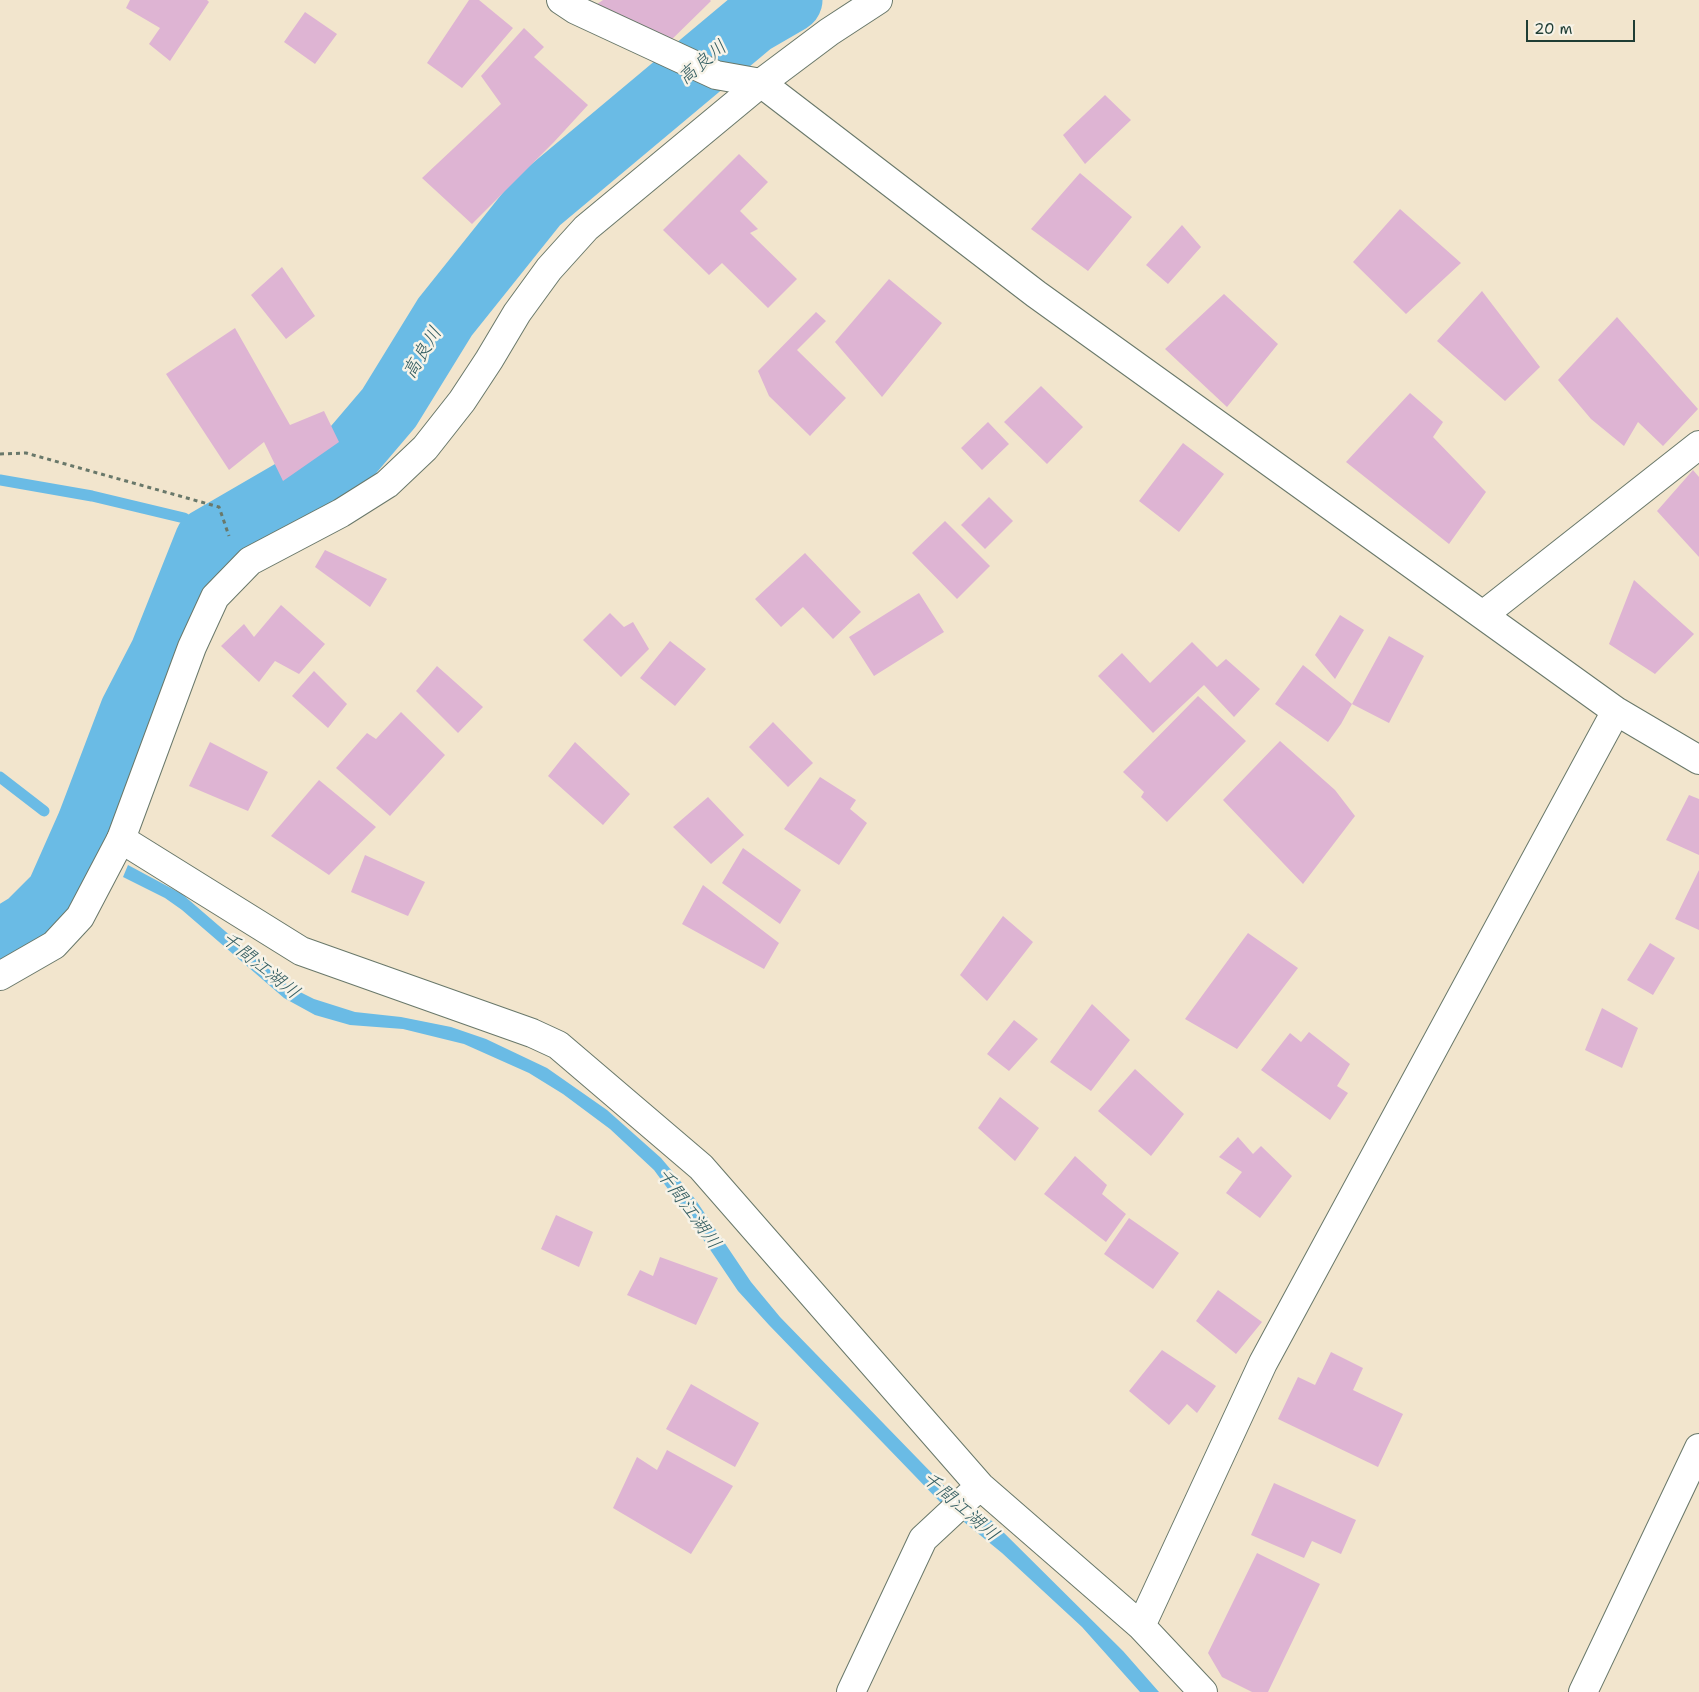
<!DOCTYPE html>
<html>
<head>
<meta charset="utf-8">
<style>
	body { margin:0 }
	#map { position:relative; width:1699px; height:1692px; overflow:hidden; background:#f2e5cd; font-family:"Shantell Sans",sans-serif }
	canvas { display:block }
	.scale { position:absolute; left:1526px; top:20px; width:109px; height:22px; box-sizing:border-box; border:2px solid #1f3d34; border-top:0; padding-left:6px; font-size:15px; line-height:18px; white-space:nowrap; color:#1f3d34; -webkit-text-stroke:4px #f7f3e8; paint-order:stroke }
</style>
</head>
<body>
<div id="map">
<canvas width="1699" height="1692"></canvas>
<div class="scale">20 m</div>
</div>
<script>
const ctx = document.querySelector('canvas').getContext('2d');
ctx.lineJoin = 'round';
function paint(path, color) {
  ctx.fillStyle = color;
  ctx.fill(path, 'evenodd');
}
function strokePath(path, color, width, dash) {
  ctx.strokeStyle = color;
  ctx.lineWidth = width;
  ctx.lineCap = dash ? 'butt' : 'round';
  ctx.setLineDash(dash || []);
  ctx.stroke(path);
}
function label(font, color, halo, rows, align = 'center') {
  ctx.font = font + ' "Shantell Sans","Klee One",sans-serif';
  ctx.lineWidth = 5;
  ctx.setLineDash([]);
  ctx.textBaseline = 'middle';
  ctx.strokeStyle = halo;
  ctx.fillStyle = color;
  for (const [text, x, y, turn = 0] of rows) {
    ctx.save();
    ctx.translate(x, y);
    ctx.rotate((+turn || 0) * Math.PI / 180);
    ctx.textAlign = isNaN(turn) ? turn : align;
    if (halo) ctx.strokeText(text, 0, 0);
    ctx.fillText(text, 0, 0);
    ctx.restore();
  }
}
paint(new Path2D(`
	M128,865L182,894L290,987L314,999L355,1012L401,1017L451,1027L486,1039L547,1068L607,1110L661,1158L677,1177L695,1199L751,1282L780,1317L954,1496L992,1521L1123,1651L1159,1692H1140L1082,1627L1002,1553L942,1504L769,1325L738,1291L682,1208L654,1170L610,1129L563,1094L529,1073L464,1044L403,1029L350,1025L315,1015L284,998L182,910L165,898L123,877Z`), '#6abbe5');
strokePath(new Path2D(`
	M0,480L92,496L184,518L207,541
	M0,777L44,811
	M77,852H80`), '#6abbe5', 11);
strokePath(new Path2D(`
	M0,942L29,924L58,895L89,825L132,712L162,654L207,541L343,462L389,408L445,317L537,202L752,22L790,0`), '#6abbe5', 65);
paint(new Path2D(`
	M130,0H207L209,2L170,61L149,44L160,28L126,8Z
	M469,0H479L513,28L462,88L427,63Z
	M603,0H710L711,1L661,50L594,6Z
	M305,12L337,34L315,64L284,42Z
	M524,28L544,47L534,57L588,105L554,142L472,224L422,178L501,104L481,76Z
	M1105,95L1131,120L1085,164L1063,135Z
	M739,154L768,182L740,211L758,229L750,233L797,279L768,308L722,263L709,275L663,230Z
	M1080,173L1132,217L1088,271L1031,229Z
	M1400,209L1461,263L1406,314L1353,262Z
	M1182,225L1201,247L1168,284L1146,265Z
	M282,267L315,316L286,339L251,295Z
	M889,279L942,323L882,397L835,342Z
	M1482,291L1540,367L1505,401L1437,341Z
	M1224,294L1278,344L1227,407L1165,349Z
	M816,312L826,321L797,350L846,398L810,436L769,396L758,371Z
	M1617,317L1698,409L1663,446L1638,422L1624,446L1591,419L1558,380Z
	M235,328L290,425L324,411L339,442L283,481L264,442L229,470L166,374Z
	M1041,386L1083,427L1047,464L1004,422Z
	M1410,393L1443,422L1433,437L1486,492L1449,544L1346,462Z
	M988,422L1009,444L982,470L961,448Z
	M1183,443L1224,474L1179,532L1139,501Z
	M1693,470L1699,477V557L1657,511Z
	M989,497L1013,521L985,549L961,525Z
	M945,521L990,566L957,599L912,553Z
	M325,550L387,579L370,607L315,567Z
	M805,553L861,612L833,639L803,607L781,627L755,599Z
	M1634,580L1694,634L1655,674L1609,644Z
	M919,593L944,632L874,676L849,637Z
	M281,605L325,644L299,674L275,661L259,682L221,646L244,624L254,637Z
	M610,613L624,627L633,622L649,649L621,677L583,640Z
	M1340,615L1364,630L1335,679L1315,655Z
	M1389,636L1424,656L1389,723L1352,704Z
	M670,641L706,669L675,706L640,678Z
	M1192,642L1217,667L1226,659L1260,689L1234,717L1204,685L1153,733L1098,676L1122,653L1150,683Z
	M1303,665L1352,704L1341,724L1328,742L1275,704Z
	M437,666L483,707L458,733L416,691Z
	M314,671L347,704L328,728L292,696Z
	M1198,696L1246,741L1167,822L1141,797L1144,792L1123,772Z
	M401,712L445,755L390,816L336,768L367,733L376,739Z
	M773,722L813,763L788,787L749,747Z
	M1280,741L1335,790L1355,816L1303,884L1223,800Z
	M210,742L268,772L248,811L189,786Z
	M575,742L630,794L603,825L548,776Z
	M820,777L856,800L850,809L867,823L839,865L784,829Z
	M319,780L376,827L329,875L271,836Z
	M1689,795L1699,799V855L1666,840Z
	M708,797L744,835L711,864L673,827Z
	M743,848L801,890L780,924L722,883Z
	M365,855L425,882L408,916L351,892Z
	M1699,870V930L1675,919Z
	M703,885L779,943L764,969L682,924Z
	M1003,916L1033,942L987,1001L960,975Z
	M1248,933L1298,968L1237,1049L1185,1019Z
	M1650,943L1675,958L1653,995L1627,980Z
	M1092,1004L1130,1040L1091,1091L1050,1062Z
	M1602,1008L1638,1028L1622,1068L1585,1050Z
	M1014,1020L1038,1039L1009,1071L987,1054Z
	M1309,1032L1350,1064L1337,1086L1348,1093L1330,1120L1261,1070L1290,1033L1301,1042Z
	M1135,1069L1184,1114L1151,1156L1098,1111Z
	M1000,1097L1039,1128L1015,1161L978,1128Z
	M1238,1137L1253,1154L1261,1146L1292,1176L1260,1218L1226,1193L1242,1172L1219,1157Z
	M1075,1156L1107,1185L1102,1194L1126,1214L1106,1242L1044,1194Z
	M556,1215L593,1232L579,1267L541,1249Z
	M1129,1218L1179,1253L1153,1289L1104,1254Z
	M660,1257L718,1278L696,1325L627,1295L640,1270L653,1276Z
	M1218,1290L1262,1322L1236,1354L1196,1321Z
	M1162,1350L1216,1386L1197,1413L1187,1404L1169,1425L1129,1391Z
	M1331,1352L1363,1368L1353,1390L1403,1414L1378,1467L1278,1419L1298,1377L1315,1385Z
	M691,1384L759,1423L735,1467L666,1429Z
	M667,1450L733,1486L691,1554L613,1508L637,1457L657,1470Z
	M1274,1483L1356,1520L1341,1554L1312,1541L1304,1558L1251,1535Z
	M1257,1553L1320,1584L1268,1692H1252L1222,1677L1208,1653Z`), '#deb4d3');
const minor = new Path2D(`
	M561,0L576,10L716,75L761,83L1036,294L1616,711L1699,760
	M1483,615L1699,445
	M121,839L301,951L532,1033L558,1045L701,1167L980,1486L1141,1626L1203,1692
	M1141,1626L1263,1363L1616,711
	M851,1692L923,1539L980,1486
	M1583,1692L1699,1448`);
const tertiary = new Path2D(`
	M0,976L54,945L80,917L121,839L192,647L215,597L250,561L341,513L387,484L425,448L462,401L489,360L517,313L549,269L586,228L761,83L829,32L878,0`);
strokePath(minor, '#69786a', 30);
strokePath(tertiary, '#69786a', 30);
strokePath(new Path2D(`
	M0,454L26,453L219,507L229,536`), '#69786a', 3, [4, 4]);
strokePath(minor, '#fff', 28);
strokePath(tertiary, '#fff', 28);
label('italic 19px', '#325c60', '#f7f3e8', [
	["高良川",703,63,-40],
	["高良川",423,353,-59],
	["千間江湖川",260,966,39],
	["千間江湖川",688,1209,54],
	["千間江湖川",960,1507,41]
]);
</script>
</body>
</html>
